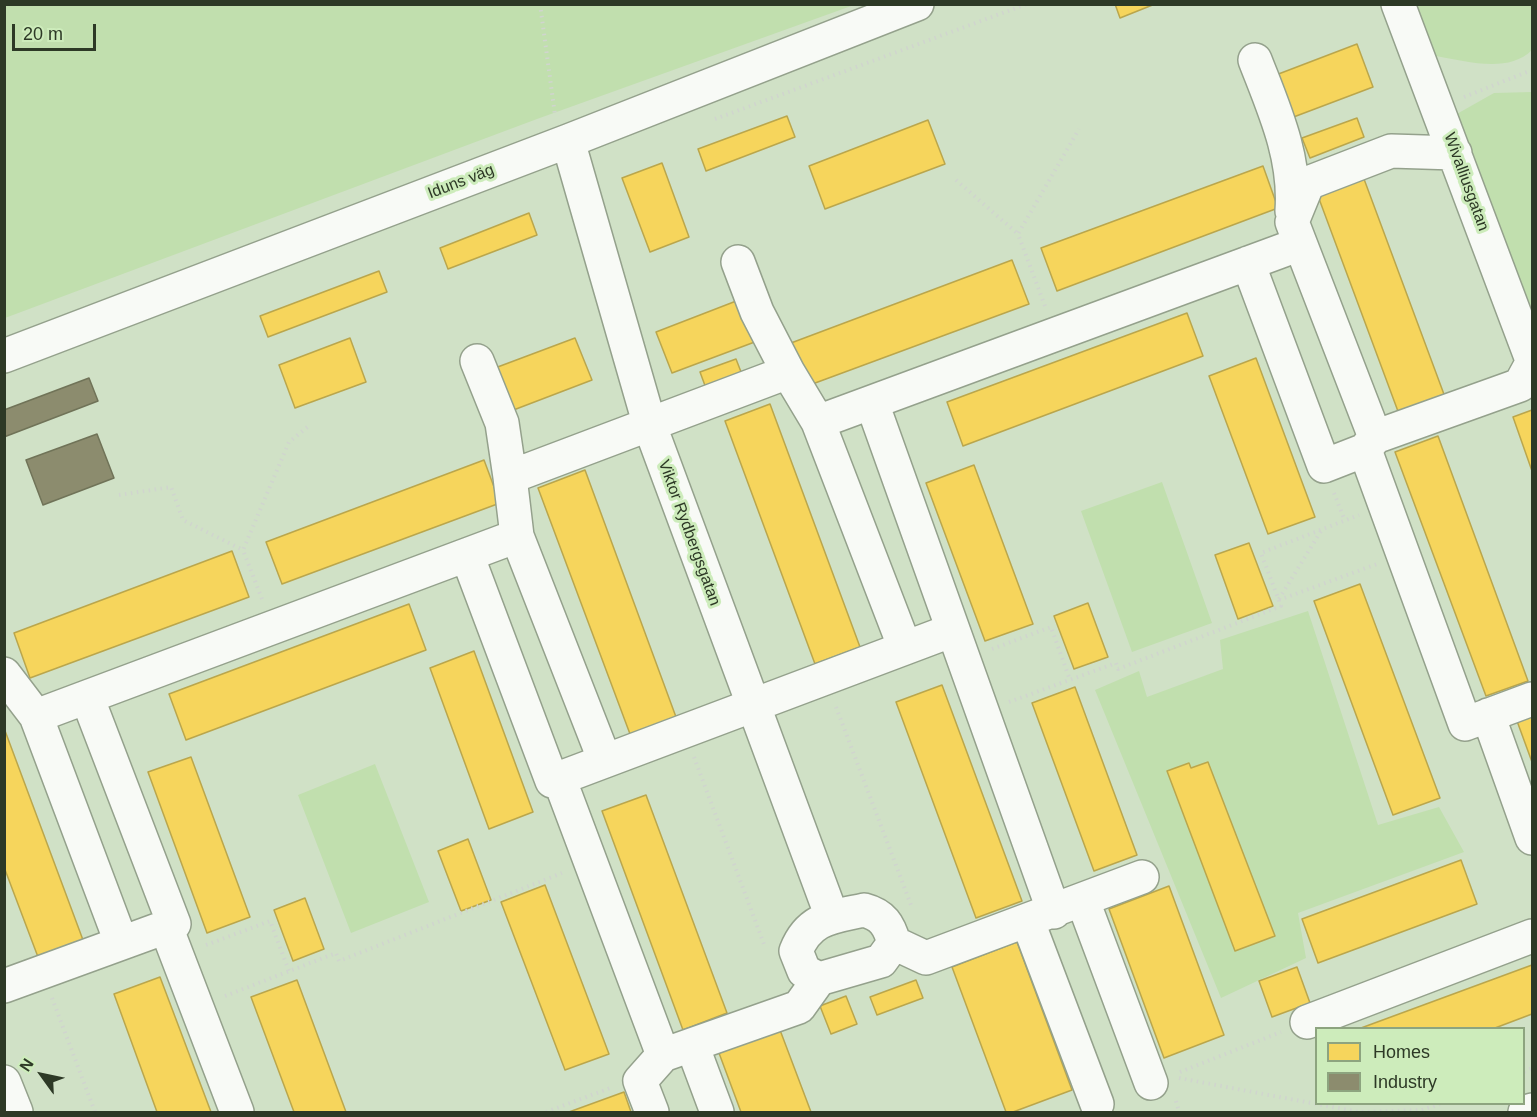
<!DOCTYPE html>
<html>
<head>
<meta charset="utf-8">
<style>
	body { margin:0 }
	#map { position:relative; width:1537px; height:1117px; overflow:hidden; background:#d0e1c6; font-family:Helvetica,sans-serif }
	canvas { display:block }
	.frame { position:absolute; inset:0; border:6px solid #2d3926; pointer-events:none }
	.legend { position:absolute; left:1315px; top:1027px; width:210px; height:78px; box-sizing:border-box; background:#cdecbb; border:2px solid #8da47f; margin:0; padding:8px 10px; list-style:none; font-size:18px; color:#2d3926 }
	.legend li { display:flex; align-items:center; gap:12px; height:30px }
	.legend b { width:30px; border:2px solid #8da47f }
	.north { position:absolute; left:12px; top:1045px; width:60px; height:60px; -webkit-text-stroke:4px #cdecbb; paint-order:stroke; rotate:303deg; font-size:16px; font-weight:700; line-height:24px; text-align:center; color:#2d3926 }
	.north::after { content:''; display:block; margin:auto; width:21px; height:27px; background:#2d3926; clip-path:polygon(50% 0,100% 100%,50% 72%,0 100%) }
	.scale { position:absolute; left:12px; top:24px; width:84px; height:27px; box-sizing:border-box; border:3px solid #2d3926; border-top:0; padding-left:8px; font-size:18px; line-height:21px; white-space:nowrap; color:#2d3926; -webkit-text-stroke:4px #cdecbb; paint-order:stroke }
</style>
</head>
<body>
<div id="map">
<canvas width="1537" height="1117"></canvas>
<div class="frame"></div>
<ul class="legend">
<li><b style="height:16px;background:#f6d55c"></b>Homes</li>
<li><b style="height:16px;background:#8c8c6e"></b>Industry</li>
</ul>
<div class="north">N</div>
<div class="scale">20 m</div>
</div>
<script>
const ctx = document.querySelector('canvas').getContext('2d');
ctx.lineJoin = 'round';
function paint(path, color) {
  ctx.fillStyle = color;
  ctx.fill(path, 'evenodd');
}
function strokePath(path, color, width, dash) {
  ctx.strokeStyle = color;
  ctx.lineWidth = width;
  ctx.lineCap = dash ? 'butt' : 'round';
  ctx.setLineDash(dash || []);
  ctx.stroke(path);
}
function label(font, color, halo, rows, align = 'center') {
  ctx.font = font + ' Helvetica,sans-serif';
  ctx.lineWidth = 6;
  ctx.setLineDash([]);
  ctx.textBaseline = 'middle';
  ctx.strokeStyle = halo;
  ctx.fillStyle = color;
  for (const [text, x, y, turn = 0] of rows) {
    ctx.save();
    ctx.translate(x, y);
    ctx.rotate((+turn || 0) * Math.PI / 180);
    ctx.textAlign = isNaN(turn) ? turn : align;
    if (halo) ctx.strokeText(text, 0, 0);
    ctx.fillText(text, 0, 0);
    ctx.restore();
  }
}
paint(new Path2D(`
	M4,5L5,4L854,5L537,119L5,318Z
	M1417,5H1532V50C1508,74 1466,61 1436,56Z
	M1532,92V309L1455,115L1494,93Z
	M1162,482L1212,623L1132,652L1081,511Z
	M1308,611L1378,825L1439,807L1464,852L1298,913L1306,958L1221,998L1095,690L1139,671L1147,697L1223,669L1220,640Z
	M375,764L429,902L351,933L298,795Z`), '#c1dfae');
const homes = new Path2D(`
	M1115,4H1155L1120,18Z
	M1357,44L1373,87L1283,121L1268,78Z
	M787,116L795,137L706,171L698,149Z
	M1357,118L1364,137L1310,158L1302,138Z
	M928,120L945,164L825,209L809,166Z
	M662,163L689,237L650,252L622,178Z
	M1263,166L1278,208L1057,291L1041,248Z
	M1364,179L1445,397L1399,414L1318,196Z
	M529,213L537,235L448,269L440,248Z
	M1012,260L1029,304L807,386L791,343Z
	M379,271L387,292L268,337L260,316Z
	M744,298L760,340L672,373L656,332Z
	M1187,313L1203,356L963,446L947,402Z
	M350,338L366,382L295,408L279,365Z
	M575,338L592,380L503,414L487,371Z
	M1256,358L1315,517L1268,534L1209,376Z
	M736,359L743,377L707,391L700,372Z
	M770,404L860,647L815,664L725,421Z
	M1532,410V471L1513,417Z
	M1438,436L1528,681L1486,696L1395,452Z
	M484,460L500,503L282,584L266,542Z
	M974,465L1033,624L985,641L926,483Z
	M585,470L676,717L630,734L538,488Z
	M1249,543L1273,606L1238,619L1215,555Z
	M232,551L249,597L30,678L14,633Z
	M1360,584L1440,798L1393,815L1314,601Z
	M1088,603L1108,657L1074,669L1054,616Z
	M409,604L426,650L186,740L169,694Z
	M474,651L533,812L489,829L430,668Z
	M942,685L1022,901L976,918L896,702Z
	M1075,687L1137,855L1094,871L1032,703Z
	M1532,715V762L1517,721Z
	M4,728L83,940L38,957L4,867Z
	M191,757L250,917L207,933L148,772Z
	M1208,762L1275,936L1235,951L1167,771L1189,763L1191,768Z
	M646,795L727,1013L683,1030L602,811Z
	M468,839L491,900L461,911L438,851Z
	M1461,860L1477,904L1318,963L1302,919Z
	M545,885L609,1054L565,1070L501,902Z
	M1169,886L1224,1035L1164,1058L1109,909Z
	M305,898L324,949L293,961L274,910Z
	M1017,942L1072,1090L1013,1112H1006L952,967Z
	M1532,965V1014L1495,1028H1361Z
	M1297,967L1310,1003L1272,1017L1259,981Z
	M160,977L211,1112H157L114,994Z
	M297,980L346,1112H294L251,997Z
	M916,980L923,998L877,1015L870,997Z
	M846,996L857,1024L831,1034L820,1006Z
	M780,1030L811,1112H741L719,1053Z
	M624,1092L631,1112H569Z`);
paint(homes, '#f6d55c');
strokePath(homes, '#baa64c', 1.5);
const industry = new Path2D(`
	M89,378L98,401L4,437V410Z
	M97,434L114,478L43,505L26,460Z`);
paint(industry, '#8c8c6e');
strokePath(industry, '#707358', 1.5);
const minor = new Path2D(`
	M1398,4L1532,360
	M1255,60C1274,109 1296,157 1292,211
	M568,141L650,426L832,917
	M738,262L757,312L788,372
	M1248,263L1324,466L1365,450L1375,437L1292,222L1308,183L1391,151L1455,153
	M4,356L568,141L917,4
	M477,361L502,423L510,477
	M872,403L1054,912
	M1375,437L1520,385L1532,363
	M1365,450L1465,724L1532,699
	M517,536L510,477L788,372L818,422
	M467,555L552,781L953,630
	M905,648L818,422L1300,244
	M4,674L36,716
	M1488,715L1532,838
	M559,778L663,1055
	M1083,901L1151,1083
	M864,910C883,915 889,925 894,943L881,961L819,979L804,971L796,951C809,918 832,917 864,910Z
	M1028,922L1097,1104
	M166,927L237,1112
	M121,942L36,716L517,536L605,761
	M894,943L926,958L1142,877
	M4,986L174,924L87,697
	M1307,1022L1532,936
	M692,1045L717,1112
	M4,1082L16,1112
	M652,1112L640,1081L663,1055L799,1007L819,979
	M1525,1112L1532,1110`);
strokePath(minor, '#94a18c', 36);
strokePath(new Path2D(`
	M540,4L555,115
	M1464,97L1532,70
	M715,119L1027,4
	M956,180L1018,234
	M1045,306L1018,234L1079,129
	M1334,493L1345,521
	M119,495L171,487L183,520L243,550
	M262,599L243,550L289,442L310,425
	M1279,599L1321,531
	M1279,600L1377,564
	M992,649L1051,627L1070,680
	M1009,702L1116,663L1118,669L1281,606L1261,553L1359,515
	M836,707L911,905
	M694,757L765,947
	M206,945L270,921L289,971
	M225,996L336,953L339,961L562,873
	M52,998L95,1112
	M1180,1072L1281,1032
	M1524,1072L1532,1068
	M1179,1078L1359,1112L1422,1110L1440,1104
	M1176,1101L1179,1112
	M546,1112L613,1087`), '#d0d5ce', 4, [1.5, 4.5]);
strokePath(minor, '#f8faf6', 33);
label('16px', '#2d3926', '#cdecbb', [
	["Iduns väg",461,182,-21],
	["Wivalliusgatan",1466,182,70],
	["Viktor Rydbergsgatan",689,533,70]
]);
</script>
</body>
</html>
